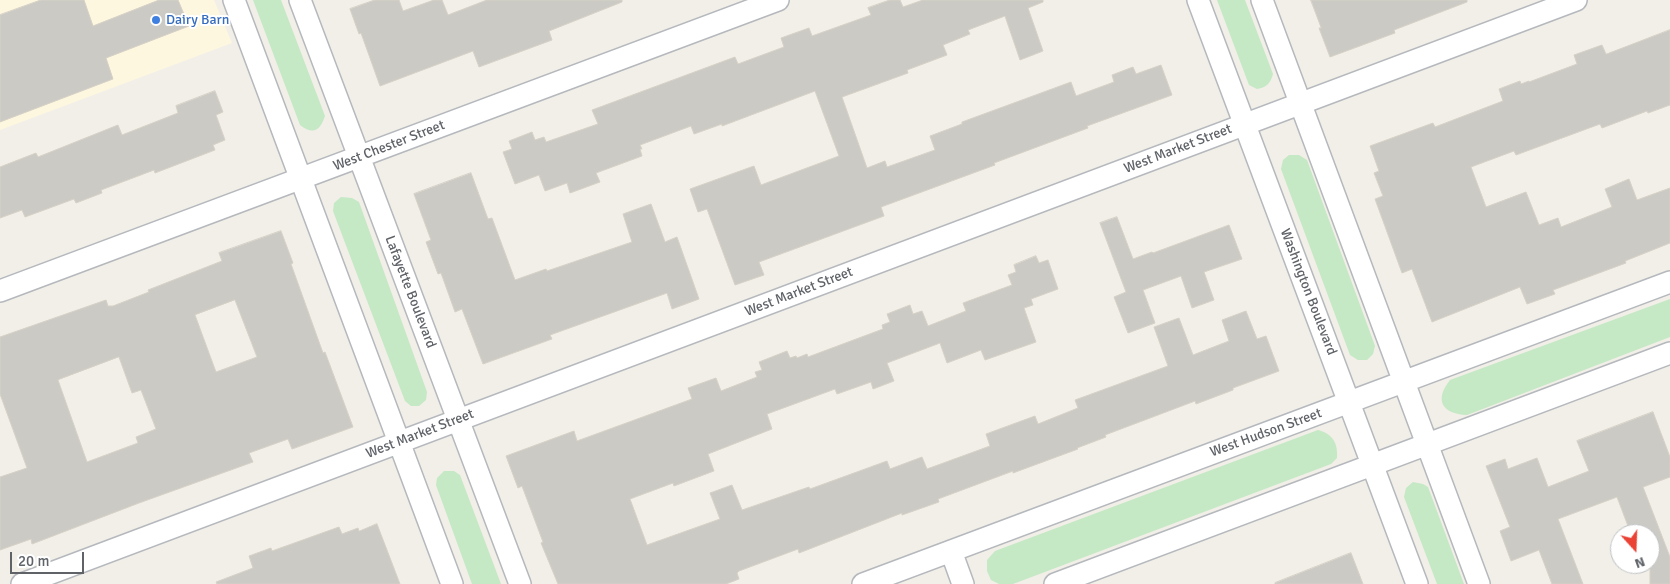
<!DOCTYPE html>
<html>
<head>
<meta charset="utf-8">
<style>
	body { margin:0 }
	#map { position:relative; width:1670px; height:584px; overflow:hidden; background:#f1efe8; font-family:Signika,sans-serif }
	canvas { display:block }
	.north { position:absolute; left:1610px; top:524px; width:50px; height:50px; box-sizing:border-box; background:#fff; border:1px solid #bfc1c3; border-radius:50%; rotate:160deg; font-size:14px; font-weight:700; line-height:20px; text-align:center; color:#5f6368 }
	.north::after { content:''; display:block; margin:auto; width:18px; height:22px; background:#ea4335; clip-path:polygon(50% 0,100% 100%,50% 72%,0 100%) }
	.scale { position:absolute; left:10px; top:552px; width:74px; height:22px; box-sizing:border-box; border:2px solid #5f6368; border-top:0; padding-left:6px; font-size:15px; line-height:18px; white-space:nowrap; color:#5f6368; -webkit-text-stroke:4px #fff; paint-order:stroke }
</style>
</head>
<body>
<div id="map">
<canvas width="1670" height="584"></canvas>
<div class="north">N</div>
<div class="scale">20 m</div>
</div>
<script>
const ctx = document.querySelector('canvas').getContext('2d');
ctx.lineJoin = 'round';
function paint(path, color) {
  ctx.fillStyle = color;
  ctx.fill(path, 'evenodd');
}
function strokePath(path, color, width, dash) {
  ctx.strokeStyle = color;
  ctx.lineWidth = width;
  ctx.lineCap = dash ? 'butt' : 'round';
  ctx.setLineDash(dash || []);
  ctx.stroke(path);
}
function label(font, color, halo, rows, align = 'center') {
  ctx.font = font + ' Signika,sans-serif';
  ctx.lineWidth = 4;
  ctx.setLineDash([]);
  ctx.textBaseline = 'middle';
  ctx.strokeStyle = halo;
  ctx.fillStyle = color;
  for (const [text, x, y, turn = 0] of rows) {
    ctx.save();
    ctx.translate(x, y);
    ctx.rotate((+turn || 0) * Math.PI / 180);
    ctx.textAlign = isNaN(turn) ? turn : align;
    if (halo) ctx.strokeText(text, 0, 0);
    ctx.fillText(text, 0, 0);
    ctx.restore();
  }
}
paint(new Path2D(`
	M0,0H214L232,43L0,130Z`), '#fef7e0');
paint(new Path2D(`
	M253,0H281L325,116C320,131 313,135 300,125Z
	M1217,0H1245L1273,74C1270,84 1267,87 1257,89L1249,85Z
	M1289,155H1299L1307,160L1375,346L1373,354L1367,360H1358L1350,355L1281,169L1283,160Z
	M341,197L352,198L359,202L427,392L426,400L419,406H411L405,401L333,211L334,203Z
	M1670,299V337L1467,415C1442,414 1434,400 1450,380Z
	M1318,430C1333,434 1338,443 1337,458L1331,464L1013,584H999L991,580L987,571V560L995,551Z
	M444,471H454L460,475L501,584H472L436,485L437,478Z
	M1413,482L1423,484L1428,487L1464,584H1437L1404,497L1406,488Z`), '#c5e8c5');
const building = new Path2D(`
	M41,0H84L93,26L159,0H178L189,26L106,58L113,79L0,122V15Z
	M375,0H399L403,11L434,0H442L448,15L487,0H622V2L549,31L552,40L479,67L473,51L380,86L361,33L359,34L350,9Z
	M890,0H900L903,7L923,0H1043V2L1028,8L1043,51L1020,60L1005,16L968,30L970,34L943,45L947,55L907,70L908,73L842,97L867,168L885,161L887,167L935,150L930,136L962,124V122L1071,82L1076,96L1114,82L1112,75L1133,67L1136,74L1161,65L1172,95L1087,126L1088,128L994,163L995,165L881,207L884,216L759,262L764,275L735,285L707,209L698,212L690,189L754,166L761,185L839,156L815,91L722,126V124L694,134L691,126L640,145L642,149H640L642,156L596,173L600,182L570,193L567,183L545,191L539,175L515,184L503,152L512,149L509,141L532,132L535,140L544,137L546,142L598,124L592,110L735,57L738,64L784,47L781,38L809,28L812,36L871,15L868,8Z
	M1311,0H1467V2L1394,30L1395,33L1330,57L1319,28H1321Z
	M1670,30V105L1648,113L1647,111L1602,128L1600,124L1516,155L1514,151L1471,167L1486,207L1526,192L1539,225L1558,218L1561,227L1612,207L1605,189L1629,179L1637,200L1670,188V243L1625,261L1626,263L1553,290L1555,294L1527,304L1520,287L1432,322L1412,269L1402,273L1375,199L1383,196L1374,173L1379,171L1370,146L1433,123L1435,127L1503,101L1499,89L1520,81L1521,84L1529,81V82L1577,64L1574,55L1602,45L1606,54Z
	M215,91L223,112L216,115L225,140L213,145L215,150L155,173L154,170L101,190L102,193L76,203L74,199L25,217L22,210L0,218V167L36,153L38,157L118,125L122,135L178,113L176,106Z
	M471,173L488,219L492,218L515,280L546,269L547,271L632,242L623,214L651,204L665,242L677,237L699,299L672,309L667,293L550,335L552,339L483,364L462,309L455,312L441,273L438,274L426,242L431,240L414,194Z
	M1117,217L1133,259L1152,252L1153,253L1229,225L1242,259L1204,272L1214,300L1192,308L1181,276L1143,290L1155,323L1128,333L1114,297L1126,292L1100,223Z
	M281,231L293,263L291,264L323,353L325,352L353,427L292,449L288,439L249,453L253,462L139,503L32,544L31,539L0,550V477L27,468L0,394V337L106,300L108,306H113L149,292L148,290L222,261L219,253ZM235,300L257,357L216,372L195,315ZM119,357L132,393L141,390L156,429L136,437L138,443L87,462L58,380Z
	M1036,256L1039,263L1048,260L1058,289L1031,299L1033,305L1024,308L1036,342L985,360L981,350L947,363L940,343L887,363L894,381L873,389L871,382L837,394L835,389L767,414L772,429L708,454L714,471L674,486L673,483L630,499L647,545L720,519L710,493L732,485L742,510L809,487L810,489L887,461L890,469L922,457L927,469L990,446L986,434L1035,416L1038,424L1078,408L1075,400L1168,366L1154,327L1179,318L1193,355L1229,341L1222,320L1246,311L1257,339L1266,336L1279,371L1233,388V390L1196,404L1195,401L1105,435L1106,437L1077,448L1078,449L1013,473V471L938,499L939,502L902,515V513L799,553L798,549L739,571L737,573L739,579L726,584H558L541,543L543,542L522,486L518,488L506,456L574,431L577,441L692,399L688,388L716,378L721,391L757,377L755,372L762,370L759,362L787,351L790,358L796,356L797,358L807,354L808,357L883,329L882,325L890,322L887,314L910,305L913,314L922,311L928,326L966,311L963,303L1012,285L1008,275L1016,272L1014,265Z
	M1653,412L1670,457V477L1643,487L1670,557V584H1650V534H1631L1617,497L1558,519L1583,584H1552L1539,550L1511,561L1500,531L1510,527L1486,466L1505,459L1508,469L1537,458L1548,487L1589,471L1577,441Z
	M377,524L400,584H217L216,582L253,568L249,556L271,548L272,551L339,527L342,534L358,528L359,531Z
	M1351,553L1363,584H1275V583Z`);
paint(building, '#cccac5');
strokePath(building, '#d6d1c6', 1);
const minor = new Path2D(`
	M234,0L452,584
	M300,0L520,584
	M1198,0L1417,584
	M1262,0L1479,584
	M0,291L778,0
	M951,551L963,584
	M22,584L1576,0
	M863,584L1670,282
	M1055,584L1670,353`);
strokePath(minor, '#b5b8bc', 24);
strokePath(minor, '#fff', 21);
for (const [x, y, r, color] of [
	[156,20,5,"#3f7fe0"]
]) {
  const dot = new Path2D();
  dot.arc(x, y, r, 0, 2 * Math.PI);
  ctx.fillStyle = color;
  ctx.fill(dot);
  strokePath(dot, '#fff', 2);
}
label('14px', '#366cbe', '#fff', [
	["Dairy Barn",166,20]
], 'left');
label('14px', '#5f6368', '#fff', [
	["West Chester Street",389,146,-21],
	["West Market Street",1178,149,-21],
	["Lafayette Boulevard",410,292,69],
	["West Market Street",799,292,-21],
	["Washington Boulevard",1308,292,69],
	["West Hudson Street",1266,433,-20],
	["West Market Street",420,434,-21]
]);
</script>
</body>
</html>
